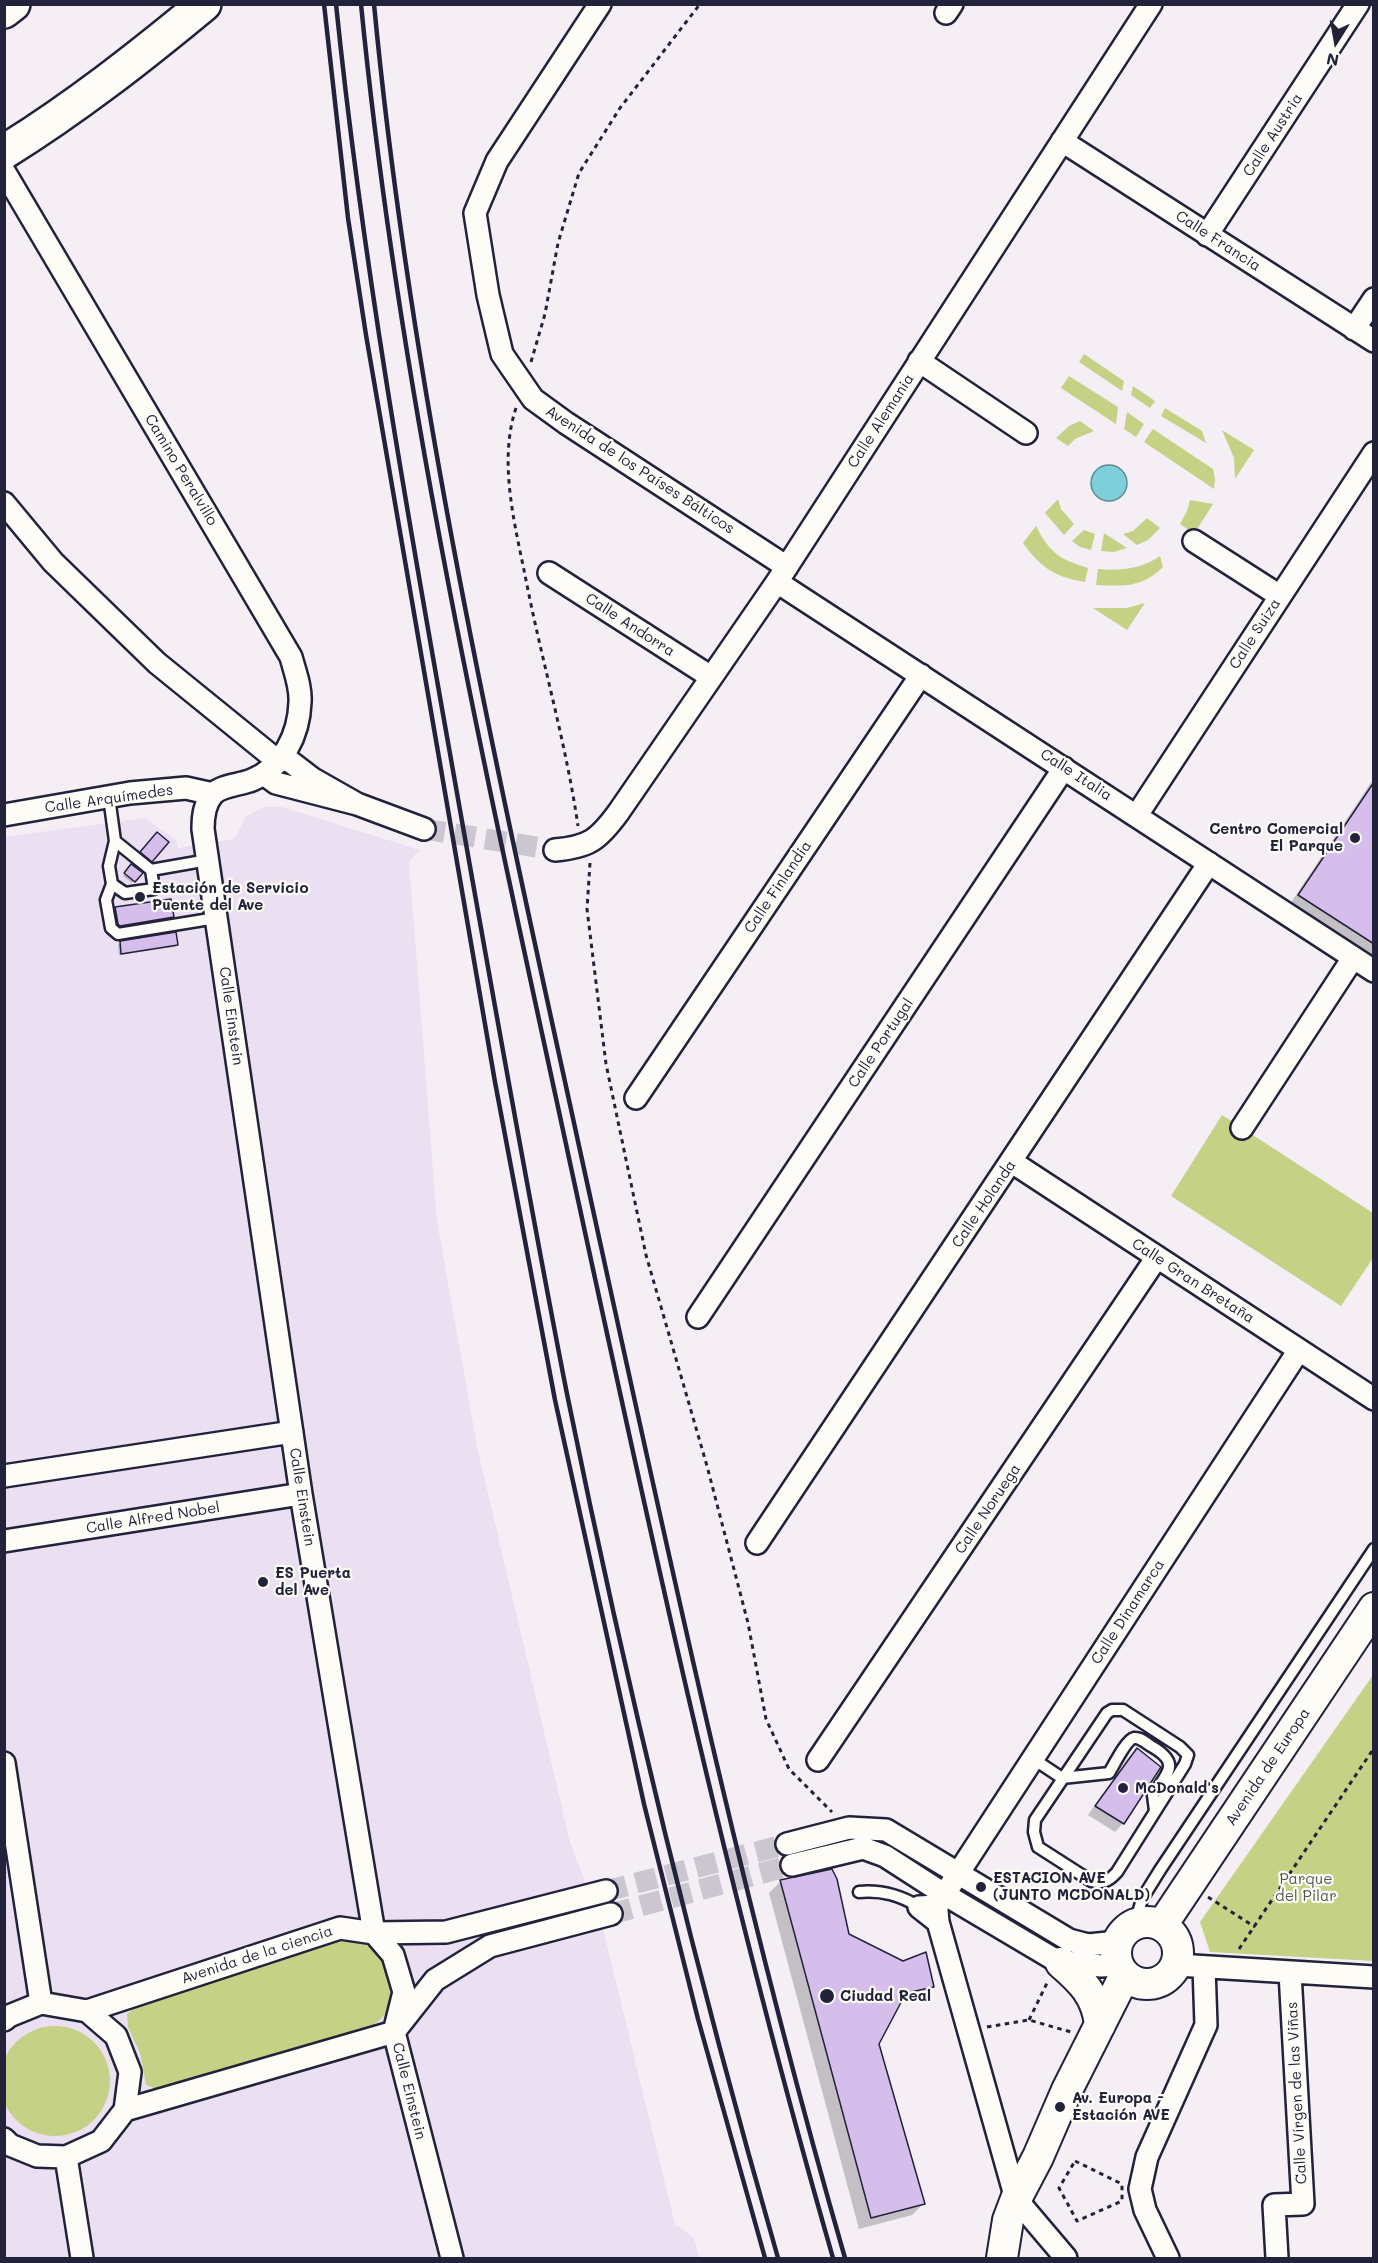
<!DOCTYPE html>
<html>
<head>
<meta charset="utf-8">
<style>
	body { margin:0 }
	#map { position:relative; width:1378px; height:2263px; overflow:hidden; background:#f5eff5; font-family:Mali,sans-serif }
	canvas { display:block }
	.frame { position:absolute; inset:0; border:6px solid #22223b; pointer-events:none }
	.north { position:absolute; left:1306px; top:12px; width:60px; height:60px; -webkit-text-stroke:4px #fdfcf7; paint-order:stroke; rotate:191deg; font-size:16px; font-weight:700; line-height:24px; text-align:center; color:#22223b }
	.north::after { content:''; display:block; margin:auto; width:21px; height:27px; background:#22223b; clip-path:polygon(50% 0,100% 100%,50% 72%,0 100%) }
</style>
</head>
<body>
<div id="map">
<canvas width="1378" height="2263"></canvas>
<div class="frame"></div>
<div class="north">N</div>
</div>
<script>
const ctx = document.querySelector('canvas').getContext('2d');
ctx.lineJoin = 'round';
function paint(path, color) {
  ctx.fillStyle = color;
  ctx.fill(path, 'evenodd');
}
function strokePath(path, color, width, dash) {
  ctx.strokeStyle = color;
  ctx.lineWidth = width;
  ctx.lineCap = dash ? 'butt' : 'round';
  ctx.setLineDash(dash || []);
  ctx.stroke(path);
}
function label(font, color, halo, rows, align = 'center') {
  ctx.font = font + ' Mali,sans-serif';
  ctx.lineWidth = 4.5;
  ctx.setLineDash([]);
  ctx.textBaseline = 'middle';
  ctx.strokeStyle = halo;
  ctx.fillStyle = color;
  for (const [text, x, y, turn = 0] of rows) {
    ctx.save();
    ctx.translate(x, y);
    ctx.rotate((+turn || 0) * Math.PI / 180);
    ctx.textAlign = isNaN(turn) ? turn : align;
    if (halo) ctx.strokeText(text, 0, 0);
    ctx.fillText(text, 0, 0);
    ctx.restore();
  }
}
paint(new Path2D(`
	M263,807H282L420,850L409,861L437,1221L478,1451L570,1842L603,1929L675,2224L694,2238L699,2258H5L4,837L145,818L176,840L178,848L234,839L246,817Z`), '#ebe0f2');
paint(new Path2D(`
	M1084,354L1124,381L1122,391L1079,362Z
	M1069,376L1118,407L1116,424L1061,388Z
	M1133,386L1155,401L1150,408L1131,395Z
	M1165,408L1202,431L1206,443L1161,416Z
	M1127,412L1144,424L1136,437L1124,429Z
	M1080,421L1094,431L1075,439L1068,446L1056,438L1069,426Z
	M1153,429L1213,469L1215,479L1214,489L1144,442Z
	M1222,430L1254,450L1235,479L1234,458Z
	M1058,499L1061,509L1074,524L1064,535L1045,513Z
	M1190,500L1213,504L1194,534L1180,524L1187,511Z
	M1147,518L1160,528L1148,540L1137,545L1123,534L1133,531Z
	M1036,526C1050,553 1059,559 1088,568L1085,582C1055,577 1041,568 1023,543Z
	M1084,530L1095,534L1091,550L1080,547L1072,541Z
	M1104,533L1127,548L1114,552L1101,551Z
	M1160,556L1163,567C1142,588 1124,586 1096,585L1098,569C1120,571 1142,569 1160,556Z
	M1145,603L1127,630L1093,608H1127Z
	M1222,1115L1373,1213V1258L1341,1306L1171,1196Z
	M1373,1675V1961L1210,1952L1200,1922Z
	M349,1940C357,1941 364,1942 371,1947C387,1958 397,1996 386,2013C382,2019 374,2024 369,2029L160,2090L146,2085L140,2053L128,2027L127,2014L136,2007L332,1943Z
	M0 2081a55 55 0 1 1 110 0a55 55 0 1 1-110 0Z`), '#c5d185');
const water = new Path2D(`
	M1091 483a18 18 0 1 1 36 0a18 18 0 1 1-36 0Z`);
paint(water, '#7fcfda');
strokePath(water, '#5a8a9a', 1.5);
paint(new Path2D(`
	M1374,778V963L1288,907Z
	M157,834L167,843L149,863L139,855Z
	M131,866L141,873L132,883L123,876Z
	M116,908L172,917L167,922L114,931L110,914Z
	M120,943L177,945L174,947L119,955L118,945Z
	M1137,1749L1123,1823L1115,1832L1088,1815L1128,1758Z
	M781,1881L848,1935L932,1986L920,1998L899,2003L878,2044L923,2204L912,2215L859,2229L769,1893Z`), '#0003');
const building = new Path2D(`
	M1374,782V944L1298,895Z
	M157,832L169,842L152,862L140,852Z
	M131,864L143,873L135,882L124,873Z
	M171,899L174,917L120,926L118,924L115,907Z
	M176,932L178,945L121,954L120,941Z
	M1137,1748L1161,1767L1124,1824L1095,1806Z
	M832,1869L837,1879L849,1934L903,1961L926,1952L934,1987L906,1993L879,2044L925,2204L871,2218L780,1880Z`);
paint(building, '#d5bdec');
strokePath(building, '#22223b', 1.5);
strokePath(new Path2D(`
	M424,829L555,850
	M606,1891L787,1844
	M611,1914L792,1865`), '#cbc6d0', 21, [21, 10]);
const service = new Path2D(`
	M109,797L115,841L151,870L208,860
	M115,841L109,866L112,884L125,893L154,889L151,870
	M112,884L106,900L111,928L118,934L216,918
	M1112,1710H1123L1180,1747L1188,1755L1185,1764L1117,1872C1109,1881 1103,1884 1091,1881L1038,1847L1034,1832L1035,1820L1107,1713Z
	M1032,1758L1062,1778L1109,1773C1114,1765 1126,1740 1134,1738C1140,1737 1146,1743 1151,1746C1181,1763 1168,1772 1153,1795L1155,1811
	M859,1892C882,1890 900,1895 919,1907
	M1135,1924L1142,1899L1160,1870L1374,1549`);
const minor = new Path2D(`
	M600,4L497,161L475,213L488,295L502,354L533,399L566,423L787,567
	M946,13L952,4
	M1062,141L1374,341
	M4,171L291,657C295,672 301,687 300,702C299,735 283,767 252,780C240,785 222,785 213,794C204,804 203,817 203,829L301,1494L374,1933L393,1955L404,1992L394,2032L452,2258
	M1207,235L1358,4
	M1354,329L1374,299
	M919,361L1026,433
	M4,503L53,562L157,663L279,762
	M1194,541L1280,596
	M549,573L711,677
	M777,582L1374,971
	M264,774L276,783L357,804L313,779L283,756
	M357,804L424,829
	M4,815L130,793L186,788L213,794
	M1137,815L1374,453
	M555,850C589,847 598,840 618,813L777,582L1151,4
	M636,1098L921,675
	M1242,1128L1353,958
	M1012,1162L1374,1399
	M698,1317L1064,768
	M4,1476L292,1432
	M4,1541L301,1494
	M757,1543L1209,863
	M818,1760L1157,1257
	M4,1763L41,2003
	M787,1844L849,1828L886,1830L1069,1940L1088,1945L1118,1942
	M792,1865L863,1848L885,1856L944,1894L1057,1961L1101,1966L1118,1965
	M937,1910L938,1922L1016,2199L1066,2258
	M938,1922L919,1907L937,1906L1299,1350
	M1177,1965L1374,1977
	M87,2011L340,1928L374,1933L446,1932L606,1891
	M4,2020L9,2016L41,2003L87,2011L116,2036L130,2072L125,2110L101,2141L66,2157L37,2156L10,2145L4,2139
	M125,2110L394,2032L435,1980L490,1946L611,1914
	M66,2157L82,2258
	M1168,2258L1145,2210L1140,2189L1147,2157L1206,2025L1204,1967
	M1277,2258L1274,2205L1303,2204L1290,1973`);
const secondary = new Path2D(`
	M1116 1953a31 31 0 1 1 62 0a31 31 0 1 1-62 0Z
	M1162,1925L1374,1608
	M1061,1963C1082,1981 1097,1996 1100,2025
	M1002,2258L1008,2220L1016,2199L1038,2157L1067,2090L1125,1975`);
const motorway = new Path2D(`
	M4,11L13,4
	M4,152C75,108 140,57 204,4`);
strokePath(service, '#22223b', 15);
strokePath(minor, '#22223b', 26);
strokePath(secondary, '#22223b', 34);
strokePath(motorway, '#22223b', 38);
strokePath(new Path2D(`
	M531,362L545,314L558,243L579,173L620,108L700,4
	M516,408C498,462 515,525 526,580C542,662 566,743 578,826
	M590,863L587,909L606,1064L646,1255L707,1466L748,1623L766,1719L789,1769L832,1812
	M1208,1897L1255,1927
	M1239,1949L1374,1748
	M1029,2020L1047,1983
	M987,2027L1029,2020L1071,2032
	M1075,2161L1122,2184V2201L1077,2221L1059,2188Z`), '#22223b', 3, [4.5, 4.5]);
strokePath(service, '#fdfcf7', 10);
strokePath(minor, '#fdfcf7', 21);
strokePath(secondary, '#fdfcf7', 30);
strokePath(motorway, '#fdfcf7', 33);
strokePath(new Path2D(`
	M324,4L348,218L366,335L495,1082L555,1400L644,1804L698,2019L765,2258
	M336,4C366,296 420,583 471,872C502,1046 533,1221 567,1394C626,1685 696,1973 778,2258
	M361,4C398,382 481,751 561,1121C643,1502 725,1884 833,2258
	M374,4C411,393 498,774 581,1155C662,1525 740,1895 845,2258`), '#22223b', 4.5);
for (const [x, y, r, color] of [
	[1355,838,6,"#22223b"],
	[140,897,6,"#22223b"],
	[263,1582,6,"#22223b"],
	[1123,1788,6,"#22223b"],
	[981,1887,6,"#22223b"],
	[827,1996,8,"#22223b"],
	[1060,2107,6,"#22223b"]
]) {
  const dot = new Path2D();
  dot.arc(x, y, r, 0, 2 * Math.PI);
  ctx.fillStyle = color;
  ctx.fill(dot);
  strokePath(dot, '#fdfcf7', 2);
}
label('15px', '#22223b', '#fdfcf7', [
	["Calle Austria",1273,135,-57],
	["Calle Francia",1218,241,33],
	["Calle Alemania",881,421,-57],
	["Camino Peralvillo",181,470,59],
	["Avenida de los Países Bálticos",640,470,33],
	["Calle Andorra",630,625,33],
	["Calle Suiza",1255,634,-57],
	["Calle Italia",1076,775,33],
	["Calle Arquímedes",109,799,-8],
	["Calle Finlandia",778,887,-56],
	["Calle Einstein",231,1016,82],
	["Calle Portugal",881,1043,-56],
	["Calle Holanda",984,1204,-56],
	["Calle Gran Bretaña",1193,1281,33],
	["Calle Einstein",302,1497,81],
	["Calle Noruega",988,1509,-56],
	["Calle Alfred Nobel",153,1518,-9],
	["Calle Dinamarca",1128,1612,-57],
	["Avenida de Europa",1268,1767,-56],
	["Avenida de la ciencia",257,1955,-18],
	["Calle Einstein",409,2091,76],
	["Calle Vírgen de las Viñas",1297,2093,-93]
]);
label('bold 15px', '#22223b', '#fdfcf7', [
	["Centro Comercial",1343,829,"right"],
	["El Parque",1343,846,"right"],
	["Estación de Servicio",152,888],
	["Puente del Ave",152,905],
	["ES Puerta",275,1573],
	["del Ave",275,1590],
	["McDonald's",1135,1788],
	["ESTACION AVE",993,1878],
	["(JUNTO MCDONALD)",993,1895],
	["Ciudad Real",840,1996],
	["Av. Europa -",1072,2098],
	["Estación AVE",1072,2115]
], 'left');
label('15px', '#535751', '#fdfcf7', [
	["Parque",1306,1879],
	["del Pilar",1306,1896]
]);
</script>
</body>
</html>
